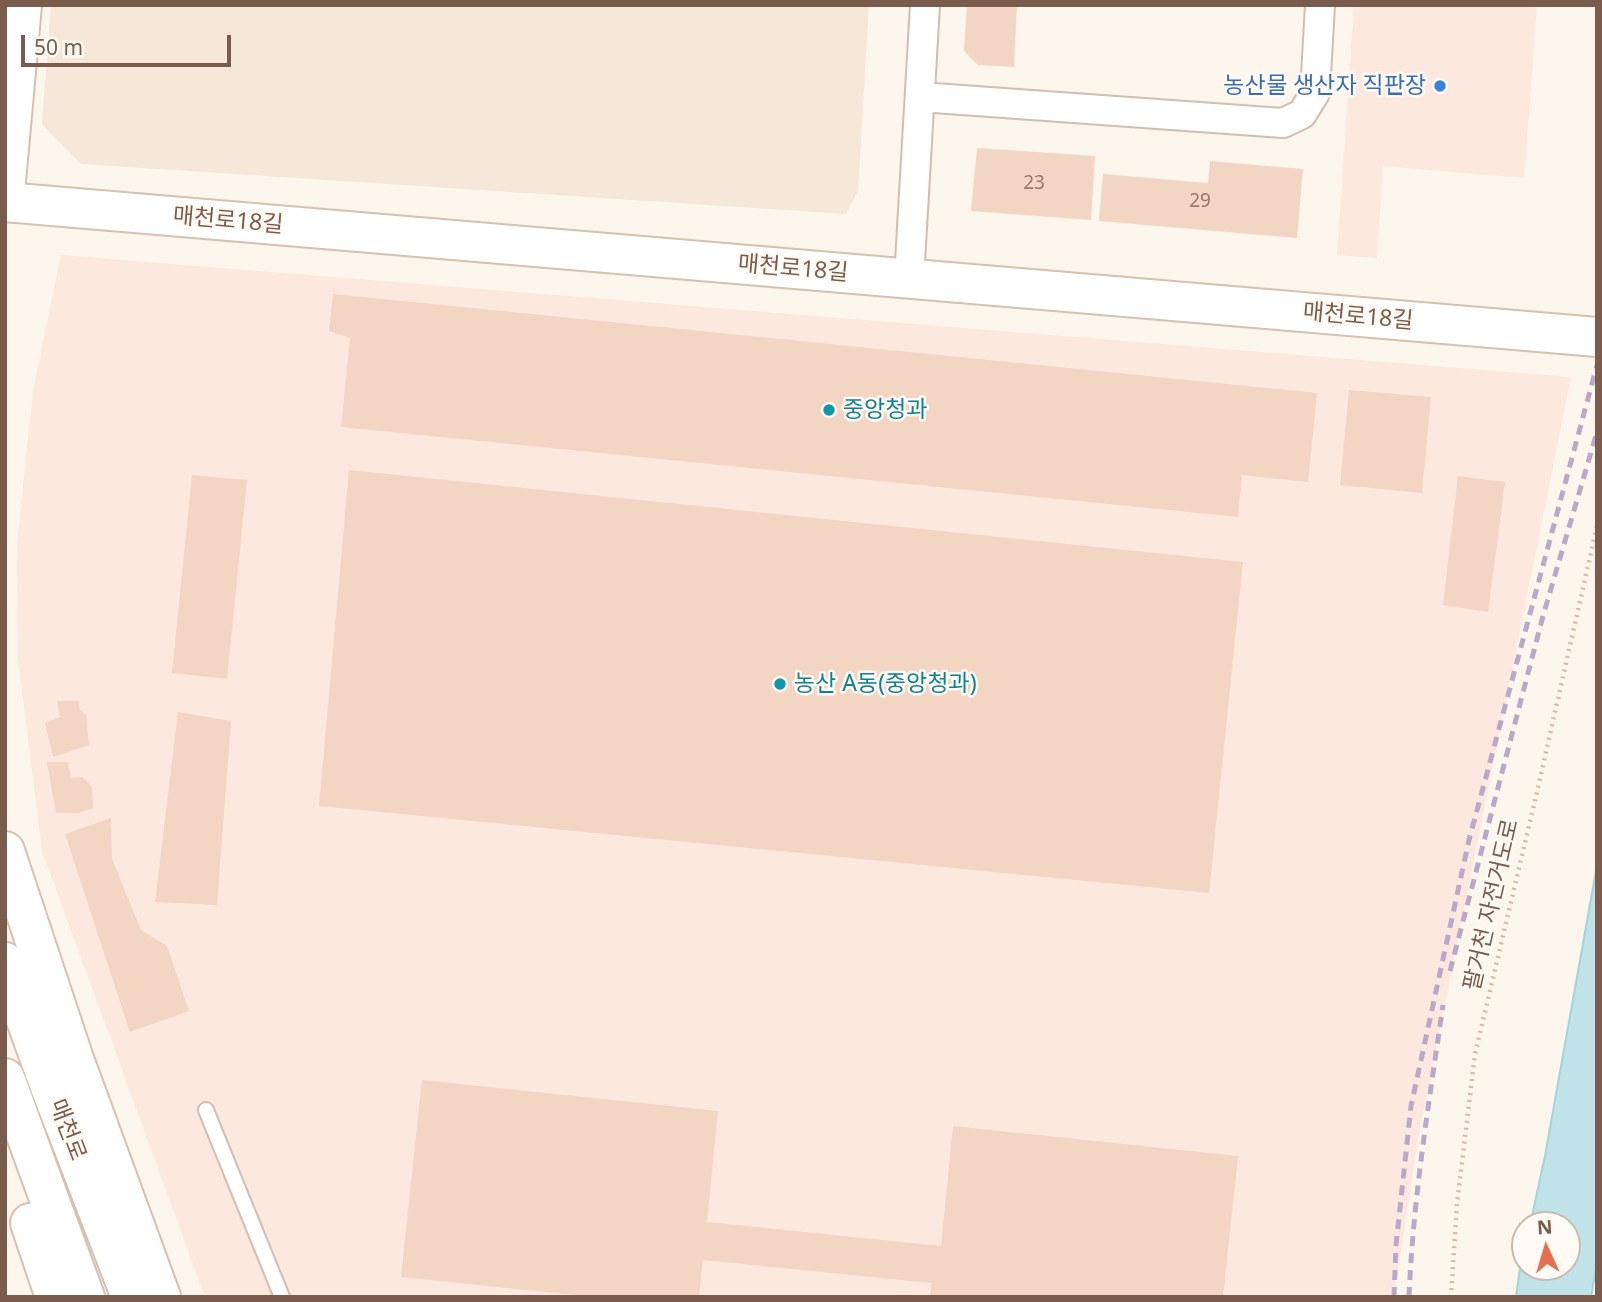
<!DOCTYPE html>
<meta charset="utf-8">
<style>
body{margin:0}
#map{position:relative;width:1602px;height:1302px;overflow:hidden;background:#fdf6ec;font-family:"Noto Sans",sans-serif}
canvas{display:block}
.frame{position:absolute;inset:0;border:7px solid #7a5c4d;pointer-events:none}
.north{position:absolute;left:1511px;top:1211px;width:70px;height:70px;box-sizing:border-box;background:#fffaf3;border:2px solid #cabbb1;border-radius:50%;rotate:356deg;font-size:19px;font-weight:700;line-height:28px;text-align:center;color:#7a5c4d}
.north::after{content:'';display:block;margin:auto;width:24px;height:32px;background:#e76f51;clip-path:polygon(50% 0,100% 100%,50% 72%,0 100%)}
.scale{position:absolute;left:21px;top:35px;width:210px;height:32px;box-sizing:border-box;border:4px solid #7a5c4d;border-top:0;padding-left:9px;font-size:21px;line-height:24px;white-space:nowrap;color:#7a5c4d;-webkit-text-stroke:5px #fffaf3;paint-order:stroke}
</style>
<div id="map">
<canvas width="1602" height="1302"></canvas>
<div class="frame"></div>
<div class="north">N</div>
<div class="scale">50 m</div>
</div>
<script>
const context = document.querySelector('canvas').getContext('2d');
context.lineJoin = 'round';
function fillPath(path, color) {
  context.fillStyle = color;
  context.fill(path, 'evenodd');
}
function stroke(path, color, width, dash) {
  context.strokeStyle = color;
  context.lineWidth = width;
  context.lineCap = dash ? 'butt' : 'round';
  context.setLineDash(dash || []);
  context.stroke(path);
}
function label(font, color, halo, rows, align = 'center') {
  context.font = font + ' "Noto Sans","Noto Sans KR",sans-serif';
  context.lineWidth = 5;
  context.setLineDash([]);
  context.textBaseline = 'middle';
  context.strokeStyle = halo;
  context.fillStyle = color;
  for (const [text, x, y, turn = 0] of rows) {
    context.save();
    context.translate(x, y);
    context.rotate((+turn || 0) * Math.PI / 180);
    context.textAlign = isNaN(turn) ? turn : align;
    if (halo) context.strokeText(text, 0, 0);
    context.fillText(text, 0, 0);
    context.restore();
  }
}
const residential = new Path2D(`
 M51,5h818l-11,186 -12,23 -765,-50 -39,-40z`);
const commercial = new Path2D(`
 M1354,5h183l-13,173 -141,-12 -6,92 -40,-3z
 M61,255l1510,122 -152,756 -25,164h-1189l-163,-446 -24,-191 -1,-116 16,-153z`);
const water = new Path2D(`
 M1597,865v397l-6,35h-75l4,-29 5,-23v22h42v-42h-37l15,-69z`);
const building = new Path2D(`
 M967,5h50l-3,62 -36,-2 -14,-14z
 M977,148l118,8 -4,64 -120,-9z
 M1210,161l93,8 -6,69 -198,-17 4,-47 105,9z
 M333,294l984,99 -9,89 -66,-7 -4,42 -897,-90 9,-89 -21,-7z
 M1349,390l82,7 -9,96 -82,-8z
 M349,470l894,92 -34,331 -890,-87z
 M192,475l55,5 -20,199 -55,-6z
 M1458,476l47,6 -17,130 -45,-7z
 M57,701h22v8l7,6 3,30 -36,12 -8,-34 15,-6z
 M178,712l53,9 -14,184 -62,-3z
 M47,762h21l3,16 11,-1 10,9 1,22 -14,5h-23z
 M111,818l1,41 29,71 26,16 22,65 -59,21 -65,-198z
 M422,1080l296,31 -11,111 234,24 12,-120 285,30 -15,141h-293l1,-14 -228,-23 -4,37h-106l-192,-20z`);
const path = new Path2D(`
 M1451,1297l6,-93 18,-150 62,-262 60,-266`);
const service = new Path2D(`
 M206,1110l76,187`);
const minor = new Path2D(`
 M920,97l363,26 19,-9 13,-21 5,-88
 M909,279l16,-274`);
const secondary = new Path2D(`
 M5,192l17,-187
 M5,202l1592,135
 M5,851l69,208 87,238
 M5,962l44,122 82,213
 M5,1078l80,219
 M30,1223l25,74`);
const rail = new Path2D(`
 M1450,971l93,-355 54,-184
 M1394,1297l2,-52 15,-139 58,-266 128,-475
 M1409,1297c4,-98 20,-195 34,-292`);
const markers = [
 [1440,86,7,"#3f7fe0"],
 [829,410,7,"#0f9aa8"],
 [780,684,7,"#0f9aa8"]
];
const numberNames = [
 ["23",1034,184],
 ["29",1200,202]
];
const shopNames = [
 ["농산물 생산자 직판장",1426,86]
];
const streetNames = [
 ["매천로18길",228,221,5],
 ["매천로18길",793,269,5],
 ["매천로18길",1358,317,5],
 ["팔거천 자전거도로",1492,905,-77],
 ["매천로",67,1130,69]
];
const cultureNames = [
 ["중앙청과",843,410],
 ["농산 A동(중앙청과)",794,684]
];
fillPath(residential, '#f5e8da');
fillPath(commercial, '#fde8e0');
fillPath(water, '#bfe3e8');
stroke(water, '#a5d3da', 2);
fillPath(building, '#f3d5c3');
stroke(service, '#d1beb0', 18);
stroke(minor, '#d1beb0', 32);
stroke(secondary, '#d6c0b0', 42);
stroke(path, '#d9b8a5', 4.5, [2, 5]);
stroke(service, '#fff', 14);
stroke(minor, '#fff', 28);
stroke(secondary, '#fff', 38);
stroke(rail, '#b9a8c9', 5, [10, 7]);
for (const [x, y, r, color] of markers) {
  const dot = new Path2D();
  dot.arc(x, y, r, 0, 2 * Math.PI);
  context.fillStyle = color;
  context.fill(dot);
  stroke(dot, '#fffaf3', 2.5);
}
label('19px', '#987a6a', null, numberNames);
label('23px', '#366cbe', '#fffaf3', shopNames, 'right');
label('23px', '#7a5c4d', '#fffaf3', streetNames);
label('23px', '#0d838f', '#fffaf3', cultureNames, 'left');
</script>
